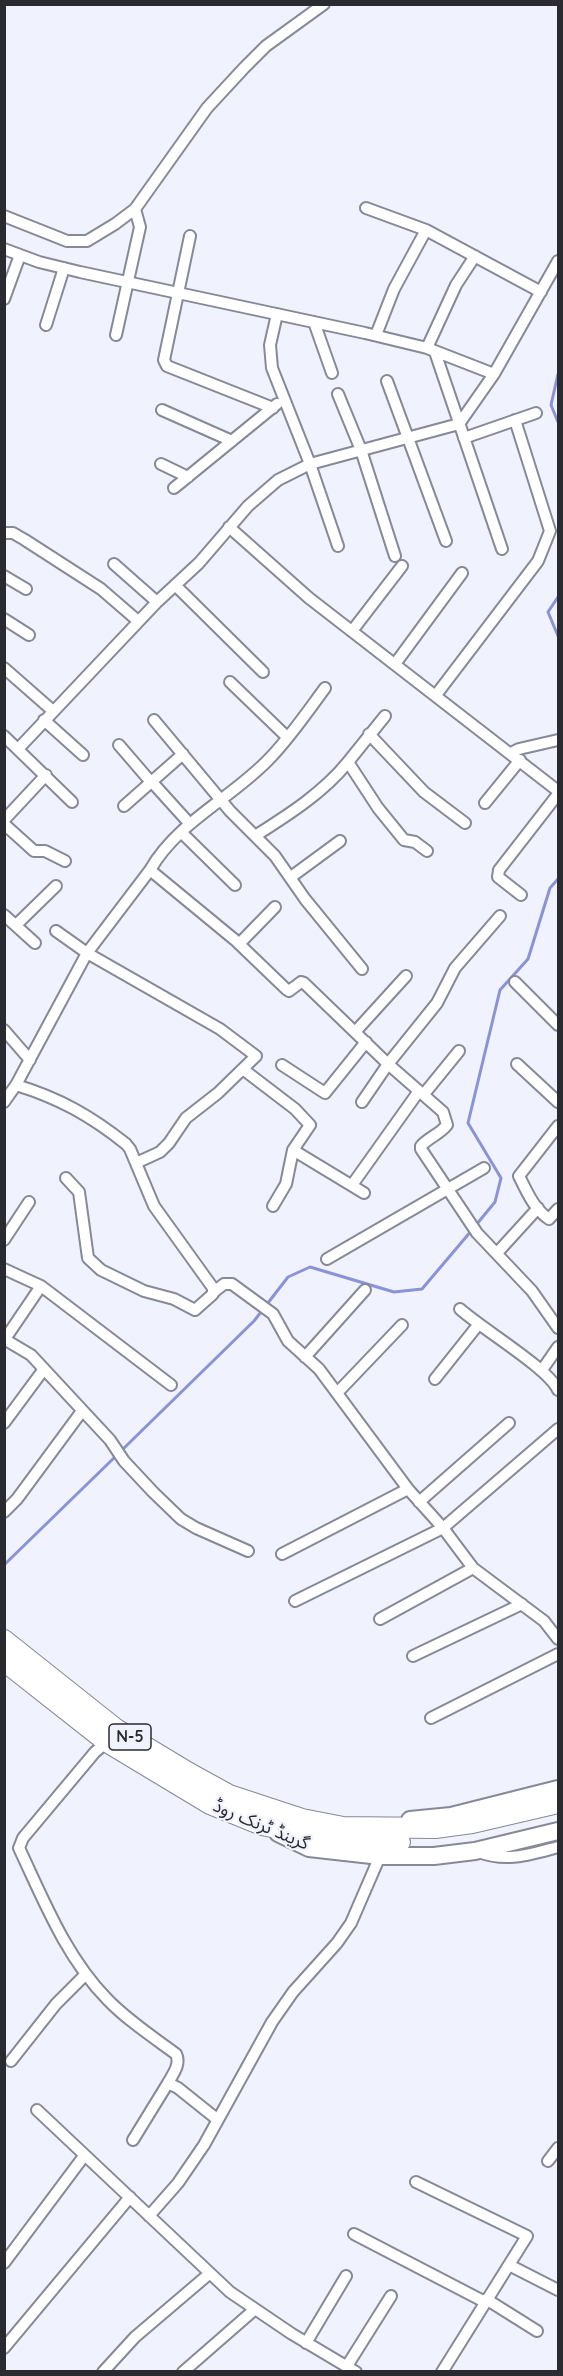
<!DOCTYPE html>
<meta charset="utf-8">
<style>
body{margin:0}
#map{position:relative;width:563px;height:2376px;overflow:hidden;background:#f0f2fe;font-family:Quicksand,sans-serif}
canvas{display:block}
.frame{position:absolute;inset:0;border:6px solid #2a2b30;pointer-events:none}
</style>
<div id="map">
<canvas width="563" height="2376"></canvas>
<div class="frame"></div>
</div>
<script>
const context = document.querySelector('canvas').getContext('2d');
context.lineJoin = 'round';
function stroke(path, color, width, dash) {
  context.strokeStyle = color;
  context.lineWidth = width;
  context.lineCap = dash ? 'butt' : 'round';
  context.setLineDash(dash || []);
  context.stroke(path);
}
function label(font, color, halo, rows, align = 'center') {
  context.font = font + ' Quicksand,"Noto Sans Arabic",sans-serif';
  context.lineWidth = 4.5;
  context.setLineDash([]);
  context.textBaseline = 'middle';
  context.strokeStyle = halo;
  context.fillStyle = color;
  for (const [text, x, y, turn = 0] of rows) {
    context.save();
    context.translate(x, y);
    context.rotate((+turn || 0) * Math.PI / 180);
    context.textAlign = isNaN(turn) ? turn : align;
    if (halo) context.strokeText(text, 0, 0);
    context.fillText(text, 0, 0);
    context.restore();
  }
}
const stream = new Path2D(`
 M558,374l-7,31 7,17
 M558,597l-10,15 10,24
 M476,1225l19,-23 6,-24 -33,-55 32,-133 28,-31 22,-71 8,-9
 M121,1451l133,-130 34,-44 22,-10 84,25 28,-3 50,-59
 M4,1565l113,-110`);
const street = new Path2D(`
 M366,208l60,22 115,62
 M4,216l63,25h20l28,-17 20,-15 72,-101 37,-40 22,-22 58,-42
 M190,236l-26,124 3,6 106,42
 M4,249l35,13 41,10 285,61 62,15 67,26
 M4,299l16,-44
 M277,314l-7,31 2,23 38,96 28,82
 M314,322l18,51
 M46,325l18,-57
 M116,335l24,-108 -5,-18
 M376,335l18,-46 32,-59
 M427,348l29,-63 19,-29
 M435,352l67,197
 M387,381l59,160
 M338,394l23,56 34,106
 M162,410l70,31
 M464,438l72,-25
 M161,464l27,13
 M174,488l103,-84
 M229,527l80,71 249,193
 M4,533h9l12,7 76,49 37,32
 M114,564l43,38
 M4,576l22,13
 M175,585l88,87
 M4,619l25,16
 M352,631l50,-65
 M395,664l67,-91
 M4,668l49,43
 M230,682l57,55
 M436,695l102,-134 12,-30 -35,-111
 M44,720l39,35
 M154,720l76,91 45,45 30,43 57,70
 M369,734l55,58 41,31
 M4,736l68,66
 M119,745l31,36
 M18,749l139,-147 42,-39 49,-57 30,-26 32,-16 149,-40 35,-50 64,-113
 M511,753l8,-4 39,-9
 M348,762l37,-46
 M151,781l38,42
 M485,803l35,-43
 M124,806l59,-52
 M4,820l42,-45
 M4,824l30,27h11l20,10
 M181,832l54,53
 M255,836c33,-21 68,-43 93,-74l30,46 26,32 11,2 12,9
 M150,870l85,70 51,49 3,2 12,-9 3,1 84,81 55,48 4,13c-7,9 -19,13 -26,21v3l56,84 55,58 26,37
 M291,877l49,-36
 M521,895l-23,-18 1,-7 59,-76
 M4,915l31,28
 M16,925l40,-39
 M56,931l31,22 133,76 36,27 -38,37 -32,25 -17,25 -9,9 -24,11
 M239,944l36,-37
 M515,982l43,43
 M4,1030l26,30
 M355,1032l51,-56
 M517,1064l41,38
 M282,1065l43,28 41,-51
 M244,1070l51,39 15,16 -17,25 -7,34 -13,22
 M16,1085c43,13 75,31 110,59l4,5 24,57 59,82v6l-18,16 -21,-11 -30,-8 -43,-21 -13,-12 -9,-66 -13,-14
 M424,1094l35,-43
 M4,1102l12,-17 71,-132 63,-83c29,-50 83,-72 121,-113 20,-21 37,-46 54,-69
 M362,1102l26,-38 49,-61 18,-35 45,-52
 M558,1126l-39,50c8,16 15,33 30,43l9,-10
 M293,1150l71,43
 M352,1185l67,-94
 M4,1240l25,-38
 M497,1253l41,-45
 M327,1259l157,-91
 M4,1269l37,17 130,99
 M215,1291l9,-7h8l41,30 15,27 31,28 89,120
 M460,1309c22,20 88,59 98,81
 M4,1339l27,16 79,85 14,21 29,31 28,27 15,9 52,23
 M5,1339l36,-53
 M305,1357l60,-67
 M542,1370l16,-23
 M435,1379l43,-54
 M337,1393l65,-68
 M4,1423l40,-54
 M419,1502l90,-79
 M4,1512l13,-13 65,-88
 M282,1554l126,-65 35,39 30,40 71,53 14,18
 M295,1601l148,-73 115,-99
 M380,1619l93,-51
 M413,1656l109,-52
 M431,1718l127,-64
 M107,1742l-12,10 -72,86 -4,10c25,53 47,109 88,151 20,21 46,38 69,55 5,10 -3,20 -8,29l10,5 40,32
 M476,1851c30,12 52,4 82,-4
 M11,2061l45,-57 30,-30
 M37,2110l193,182 62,42 64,38
 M133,2140l35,-57
 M548,2161l10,-13
 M416,2182l111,54 -85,136
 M149,2216l29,-33 26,-38 68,-123 21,-30 44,-49 14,-20 29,-67
 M354,2234l131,68
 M4,2263l80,-107
 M509,2265l49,25
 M486,2299l51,32
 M306,2343l40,-67
 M4,2348l126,-151
 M347,2366l44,-70
 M103,2372l32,-35 74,-63
 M183,2372l71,-62`);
const primary = new Path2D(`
 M410,1820l41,-4 107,-27
 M278,1833l31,15 71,8h54l41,-5 83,-20`);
const highway = new Path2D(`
 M4,1640l112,89 73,44 40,22 73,24 41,8 92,1 37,-5 86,-20
 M4,1661l103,81 103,62 52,21 69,14 27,3h42`);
const shields = [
 [130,1737,42]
];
const shieldNames = [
 ["N-5",130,1737]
];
const streetNames = [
 ["گرینڈ ٹرنک روڈ",261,1825,23]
];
stroke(stream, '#8993d6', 3);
stroke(street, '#868996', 14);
stroke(primary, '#868996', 20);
stroke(highway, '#868996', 22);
stroke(street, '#fff', 10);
stroke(primary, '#fff', 16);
stroke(highway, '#fff', 20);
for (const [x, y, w] of shields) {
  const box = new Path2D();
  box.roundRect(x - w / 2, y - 13, w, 26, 4.5);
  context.fillStyle = '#f0f2fe';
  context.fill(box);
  stroke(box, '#2a2b30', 1.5);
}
label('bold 16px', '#2a2b30', null, shieldNames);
label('18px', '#2a2b30', '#f0f2fe', streetNames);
</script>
